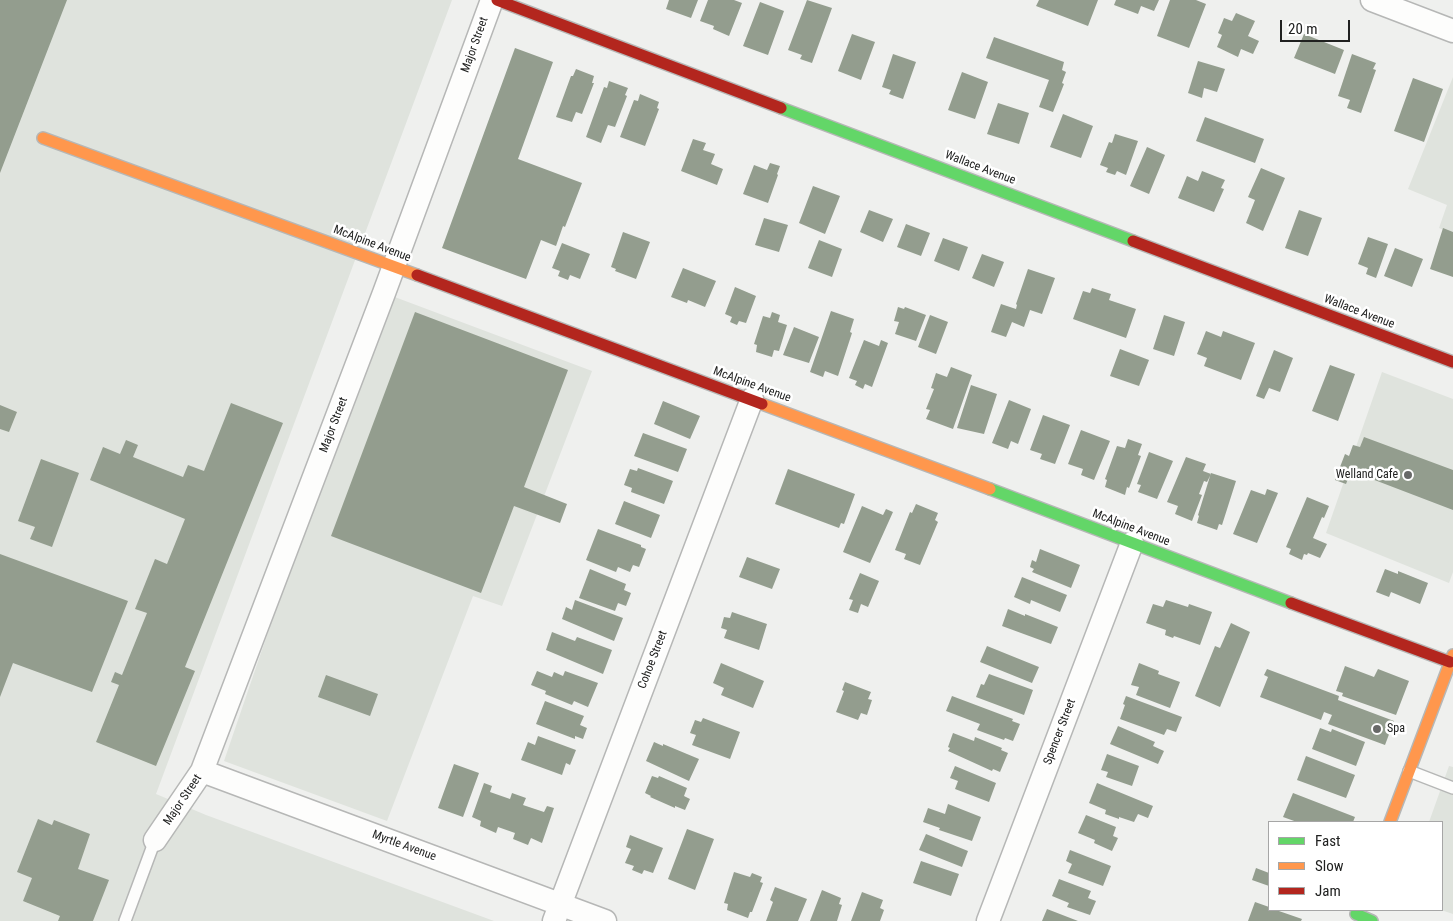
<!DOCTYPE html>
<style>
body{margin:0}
#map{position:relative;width:1453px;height:921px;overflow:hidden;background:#eff0ee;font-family:"Roboto Condensed",sans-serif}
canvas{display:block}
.legend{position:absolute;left:1268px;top:821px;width:175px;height:90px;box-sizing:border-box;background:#fff;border:1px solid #a6a6a6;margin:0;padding:6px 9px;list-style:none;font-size:15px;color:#202120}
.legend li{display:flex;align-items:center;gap:10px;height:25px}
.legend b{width:25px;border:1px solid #a6a6a6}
.scale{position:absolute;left:1280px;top:20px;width:70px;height:22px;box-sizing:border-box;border:2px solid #202120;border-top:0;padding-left:6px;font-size:15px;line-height:18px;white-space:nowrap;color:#202120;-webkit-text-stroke:4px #fff;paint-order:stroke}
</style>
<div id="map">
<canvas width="1453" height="921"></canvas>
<ul class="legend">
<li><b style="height:6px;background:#63d668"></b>Fast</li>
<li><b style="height:6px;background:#ff974d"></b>Slow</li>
<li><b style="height:6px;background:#b3261e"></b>Jam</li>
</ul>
<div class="scale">20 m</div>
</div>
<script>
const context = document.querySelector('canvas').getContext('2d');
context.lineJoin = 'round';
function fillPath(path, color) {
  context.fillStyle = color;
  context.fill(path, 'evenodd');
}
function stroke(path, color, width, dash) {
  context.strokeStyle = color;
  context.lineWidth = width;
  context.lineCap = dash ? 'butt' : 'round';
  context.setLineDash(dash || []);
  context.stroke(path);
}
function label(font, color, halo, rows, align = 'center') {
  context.font = font + ' "Roboto Condensed",sans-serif';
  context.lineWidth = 5;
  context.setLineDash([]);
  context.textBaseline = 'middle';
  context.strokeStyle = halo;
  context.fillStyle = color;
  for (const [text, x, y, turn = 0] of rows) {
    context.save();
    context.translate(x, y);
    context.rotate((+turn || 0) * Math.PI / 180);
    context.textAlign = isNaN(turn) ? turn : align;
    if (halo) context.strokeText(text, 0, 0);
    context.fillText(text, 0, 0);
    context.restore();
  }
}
const built = new Path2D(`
 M0,0h452l-296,794 50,21 288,106h-494z
 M1453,77v157l-14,-6 8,-23 -39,-16z
 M384,293l208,78 -90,235 -29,-10 -86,225 -163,-60z
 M1382,372l71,27v173l-4,11 -123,-50z
 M1449,766l4,1v147l-12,-4 1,-88h-13z`);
const building = new Path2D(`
 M0,0h67l-67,173z
 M669,0h29l-7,18 -25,-9z
 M708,0h26l8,3 -13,33 -16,-7 1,-3 -14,-5z
 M807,0l25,8 -20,55 -12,-4 2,-4 -14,-5z
 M1039,0h59l-10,26 -52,-20z
 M1116,0h43l-5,11 -13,-5 -3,8 -24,-9z
 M1170,0h26l10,4 -17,44 -32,-12z
 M760,2l24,9 -16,44 -25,-9z
 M1236,13l19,8 -7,15 11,5 -6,13 -12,-5 -3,8 -21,-10 5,-12 -4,-2 6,-15 8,3z
 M852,34l23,8 -14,38 -23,-9z
 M1304,34l40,16 -9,24 -41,-16z
 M994,37l70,25 -2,8 4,2 -4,11 2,1 -11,28 -14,-5 10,-27 -63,-22z
 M515,48l38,14 -35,97 64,24 -17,44 -2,-1 -7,20 -15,-6 -15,39 -84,-31z
 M893,54l23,8 -13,37 -14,-5 2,-4 -9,-3z
 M1352,54l24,9 -3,6 3,1 -15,43 -14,-5 3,-8 -12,-4z
 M1198,61l27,8 -8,23 -13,-4 -2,10 -14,-5z
 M576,69l18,7 -2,7h2l-12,31 -6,-2 -4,10 -16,-5 15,-41h2z
 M962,72l26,10 -13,37 -27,-9z
 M1413,78l30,11 -19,53 -30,-11z
 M609,81l19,7 -3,7 2,1 -12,31 -7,-2 -7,18 -15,-6 18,-50 3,1z
 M640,94l19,8 -2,6 2,1 -14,37 -25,-9 14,-37 4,1z
 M998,103l31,10 -10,31 -32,-10z
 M1063,114l30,12 -12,32 -31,-11z
 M1205,117l59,22 -9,24 -59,-22z
 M1115,134l23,7 -12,34 -9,-4 -2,4 -9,-3 2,-4 -8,-3 9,-23 3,1z
 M693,139l13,4 -3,7 12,4 -4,10 12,5 -6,16 -36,-14z
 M1147,147l18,8 -16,39 -19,-8z
 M770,163l10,3 -3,8 1,1 -10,28 -25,-9 11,-29 13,5z
 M1261,168l24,10 -22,53 -17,-8 9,-23 -7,-3z
 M1202,171l23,9 -4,8 3,1 -10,23 -36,-14 9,-22 11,5z
 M813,186l27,10 -15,38 -26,-11z
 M869,210l24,9 -10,23 -23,-10z
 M1299,210l23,8 -14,38 -23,-8z
 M764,218l24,7 -9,27 -24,-7z
 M906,224l24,9 -9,23 -24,-9z
 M1443,228l10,4v45l-23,-8z
 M623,232l27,10 -14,37 -21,-8 1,-2 -5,-2z
 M1368,237l20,7 -12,34 -10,-4 2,-6 -10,-4z
 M943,238l25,9 -9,24 -25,-10z
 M819,240l23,9 -10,28 -24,-9z
 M562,243l28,11 -10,25 -10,-4 -2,5 -10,-4 2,-5 -8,-3z
 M1395,248l28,11 -11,28 -28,-11z
 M982,254l22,8 -10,25 -22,-9z
 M683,268l33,13 -11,26 -17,-7 -1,3 -16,-6z
 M1028,269l27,9 -13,36 -12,-4 -6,17 -12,-5 -6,15 -15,-5 10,-28 15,5 1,-4 -1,-1z
 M735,287l21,9 -10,27 -7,-2 -2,4 -7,-3 2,-5 -7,-3z
 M1092,288l19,6 -2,6 27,9 -10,29 -53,-19 10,-28 7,2z
 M898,307l6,2 1,-2 21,8 -10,26 -21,-7 4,-12 -5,-1z
 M831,311l23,8 -4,13 2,1 -14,43 -13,-5 -2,6 -13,-5z
 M415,312l153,58 -44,117 43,17 -7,19 -46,-17 -33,87 -150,-57z
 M772,312l8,3 -2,7 9,3 -8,26 -5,-1 -2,7 -16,-5 1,-7 -3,-1 9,-28 7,2z
 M930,315l18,7 -12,32 -18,-7z
 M1164,315l21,7 -11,34 -21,-7z
 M794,327l25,10 -10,26 -26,-8z
 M1206,331l15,6 2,-6 32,12 -14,37 -37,-14 3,-8 -10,-4z
 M864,340l15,6 2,-6 7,3 -16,44 -7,-3 -2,5 -8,-4 2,-4 -8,-3z
 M1120,349l29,11 -10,26 -29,-10z
 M1274,350l19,8 -13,34 -11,-4 -5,11 -8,-3z
 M1330,365l25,9 -17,47 -26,-10z
 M951,367l21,8 -19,54 -27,-10 4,-9 -4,-1 8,-20 -3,-1 5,-15 11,4z
 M971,385l26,9 -13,40 -27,-6z
 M1009,400l22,9 -13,35 -7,-3 -3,8 -16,-6z
 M663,401l37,15 -10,23 -36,-15z
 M231,403l52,20 -98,244 10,4 -39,95 -60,-24 23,-57 -8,-3 4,-10 7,3 25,-62 -12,-4 20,-50 12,5 18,-45 -95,-39 13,-33 17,7 6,-14 12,5 -5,12 50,20 5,-12 16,6z
 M0,405l17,7 -8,20 -9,-3z
 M1043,415l27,10 -15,39 -15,-5 2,-5 -12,-4z
 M1081,430l29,11 -16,39 -13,-5 2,-6 -15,-5z
 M643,433l44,16 -9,23 -44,-16z
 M1364,437l89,33v40l-102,-39 -5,13 -11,-4 10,-26 4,2 4,-11 7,2z
 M1128,439l14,5 -4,11 3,1 -12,32 -2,-1 -2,8 -20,-8 2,-7 -2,-1 12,-33 8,2z
 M1149,452l24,9 -16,38 -19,-7 3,-7 -4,-1z
 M1186,457l20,7 -3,7 8,3 -4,8 -3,-1 -5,13 3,1 -10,26 -17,-7 3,-8 -11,-4z
 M41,459l38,14 -27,74 -22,-8 5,-12 -17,-6z
 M638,468l35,13 -9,23 -33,-12 1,-4 -8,-3 6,-16 7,2z
 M788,469l67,25 -11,30 -3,-1 -2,5 -64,-24z
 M1211,473l25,8 -14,44 -3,-1 -2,6 -20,-7 2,-7 -1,-1z
 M1267,489l11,4 -21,50 -24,-9 18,-44 14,5z
 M1307,497l22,9 -5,12 -2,-1 -9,21 14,6 -7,14 -12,-5 -1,2 -3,-1 -2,6 -13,-6 2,-5 -5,-2z
 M624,501l36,14 -9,23 -36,-14z
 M916,504l22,9 -3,7 3,2 -18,43 -16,-6 2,-5 -11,-4 15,-38 2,1z
 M862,506l21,9 3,-6 7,3 -23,51 -27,-11z
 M598,529l43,16v2l5,2 -7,18 -6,-2 -3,7 -12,-5 -2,5 -30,-12z
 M1040,549l40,16 -9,23 -39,-16 2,-3 -4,-2 2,-7 4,2z
 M0,554l128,47 -36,91 -79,-29 -13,34z
 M747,557l33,12 -8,20 -33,-12z
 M590,569l36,15 -2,6 7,3 -5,13 -8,-3 -3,8 -36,-13z
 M1385,569l13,5v-3l30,12 -8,21 -29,-12 -2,5 -13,-5z
 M860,573l19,8 -11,26 -7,-3 -3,9 -9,-3 4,-10 -4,-1z
 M1022,577l45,18 -7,17 -29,-12 -1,4 -16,-7z
 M575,600l48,18 -9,23 -52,-22 4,-12 6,3z
 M1166,600l22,7 1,-3 23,8 -12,33 -26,-9 -1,2 -8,-3 1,-5 -20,-7 7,-19 10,3z
 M1008,609l17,7v-2l33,13 -7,17 -49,-18z
 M732,612l35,12 -8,26 -35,-12 3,-8 -6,-2 3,-11 6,1z
 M1231,623l19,9 -30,75 -25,-11 20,-50 5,2z
 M552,632l23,9 2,-4 35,13 -9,24 -57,-24z
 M987,646l52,21 -7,16 -52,-21z
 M721,663l43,18 -11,27 -32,-13 3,-7 -11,-5z
 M1139,663l20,8 -1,3 22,8 -10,26 -34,-13 3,-8 -8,-2z
 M1345,666l29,11 4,-8 31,12 -13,34 -54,-19 1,-3 -7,-2z
 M1267,669l72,27 -1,4 56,21 -9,24 -57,-21 4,-9 -8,-3 -3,8 -61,-23 8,-20 -4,-2z
 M537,671l15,6 2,-5 9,4 2,-5 33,12 -10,24 -14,-6 -2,4 -27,-11 1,-3 -15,-6z
 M989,674l44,16 -9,25 -48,-18 5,-13 3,1z
 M326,675l52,19 -8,22 -52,-19z
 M845,682l26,10 -3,7 4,1 -5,15 -6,-2 -3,7 -22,-8 8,-21 -2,-1z
 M952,696l61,23 -1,2 8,3 -7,17 -8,-3 -1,2 -27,-10 3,-6 -34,-13z
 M1126,696l56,21 -6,15 -9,-3 -3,6 -44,-16 5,-14 -2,-1z
 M545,701l39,15 -4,9 7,3 -4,11 -8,-3v3l-39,-15z
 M703,718l37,14 -10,27 -38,-14 4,-10 -6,-2 5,-13 6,2z
 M1118,726l37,16 -2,4 11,5 -6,13 -48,-20z
 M1320,728l11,4 1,-3 33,13 -9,24 -44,-17z
 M953,733l21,8 1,-4 27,11 -1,2 7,3 -8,19 -7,-3 -1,2 -44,-20 2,-3 -2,-1z
 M538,736l38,14 -6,15 -4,-2 -4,12 -41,-15 7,-18 7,3z
 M654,742l9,4v-2l36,15 -10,22 -43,-20z
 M1107,754l32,12 -7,20 -26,-9 2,-5 -7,-2z
 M1306,756l49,19 -9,23 -49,-18z
 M454,764l25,9 -16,44 -25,-9z
 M955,766l41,17 -7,19 -34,-13 3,-8 -8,-3z
 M652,776l6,2 1,-2 28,12 -3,8 6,3 -5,11 -10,-4v2l-25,-11 1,-1 -6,-3z
 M484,783l8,3 -2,6 20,7 2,-6 14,5 -3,7 21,7 3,-6 7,2 -12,35 -11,-5 -3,7 -15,-6 2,-6 -17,-6 -2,6 -16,-7 1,-5 -9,-4z
 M1097,783l56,23 -5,12 -10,-4 -4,8 -15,-5v2l-14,-5 1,-4 -17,-7z
 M1293,793l62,24 -2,5h-56l-14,-5z
 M948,804l33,13 -9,24 -33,-11 1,-2 -17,-6 5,-14 17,6z
 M1086,815l30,12 -3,9 5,2 -6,13 -18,-8 1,-3 -17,-7z
 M38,819l14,6 2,-5 36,14 -12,35 31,11 -16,41h-35l2,-5 -37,-15 9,-23 -15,-6z
 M687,829l27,10 -19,51 -27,-11z
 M926,834l42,17 -6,16 -43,-17z
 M630,835l33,13 -10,25 -9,-3 -2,4 -10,-4 2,-4 -9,-3 6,-14 -5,-2z
 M1070,850l41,16 -8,20 -35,-13 4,-9 -6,-3z
 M921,861l38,13 -8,22 -38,-13z
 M1256,868l13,5v13l-17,-6z
 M734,872l16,5 2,-4 10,4 -2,5 3,1 -11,29h-2l-2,6 -21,-8 1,-6 -4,-1z
 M1059,879l32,12 -3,7 8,3 -6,14 -23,-8 2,-4 -17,-7z
 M775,887l32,12 -9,22h-32l7,-19 -3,-2z
 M822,890l19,8 -2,6 3,1 -5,16h-27z
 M862,892l21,8 -3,8 4,2 -4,11h-29z
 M1255,902l14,5v3h7l26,9 -1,2h-53z
 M1047,909l31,12h-36z`);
const lane = new Path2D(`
 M1409,771l44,17
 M125,921l30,-81`);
const street = new Path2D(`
 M1372,0l81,31
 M202,771l403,150
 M155,840l47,-69 182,-478 108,-293
 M554,921l198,-522
 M988,921l144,-378`);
const fast = new Path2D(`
 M781,108l352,133
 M990,489l301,114
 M1356,914l16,7`);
const slow = new Path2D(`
 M43,138l374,137
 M762,404l228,85
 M1390,822l63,-167`);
const jam = new Path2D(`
 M497,0l284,108
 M1133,241l320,121
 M417,275l345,129
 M1291,603l159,59`);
const markers = [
 [1408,475,5,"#686968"],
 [1377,729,5,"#686968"]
];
const streetNames = [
 ["Major Street",475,45,-70],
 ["Wallace Avenue",980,168,21],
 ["McAlpine Avenue",372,244,21],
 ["Wallace Avenue",1359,312,21],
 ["McAlpine Avenue",752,385,20],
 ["Major Street",334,425,-69],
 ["McAlpine Avenue",1131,528,21],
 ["Cohoe Street",653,660,-69],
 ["Spencer Street",1060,732,-69],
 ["Major Street",183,800,-56],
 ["Myrtle Avenue",404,846,20]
];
const poiNames = [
 ["Welland Cafe",1398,475],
 ["Spa",1387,729,"left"]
];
fillPath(built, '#dfe3dd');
fillPath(building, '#939d8e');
stroke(lane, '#b6b7b6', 14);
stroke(street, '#b6b7b6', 25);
stroke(fast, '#b6b7b6', 14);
stroke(slow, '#b6b7b6', 14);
stroke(jam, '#b6b7b6', 14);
stroke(lane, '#fdfdfc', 11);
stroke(street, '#fdfdfc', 22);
stroke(fast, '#63d668', 11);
stroke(slow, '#ff974d', 11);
stroke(jam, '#b3261e', 11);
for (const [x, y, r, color] of markers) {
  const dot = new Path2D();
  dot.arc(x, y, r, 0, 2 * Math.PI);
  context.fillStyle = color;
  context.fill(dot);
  stroke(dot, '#fff', 2);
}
label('12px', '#202120', '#fff', streetNames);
label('12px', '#202120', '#fff', poiNames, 'right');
</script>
